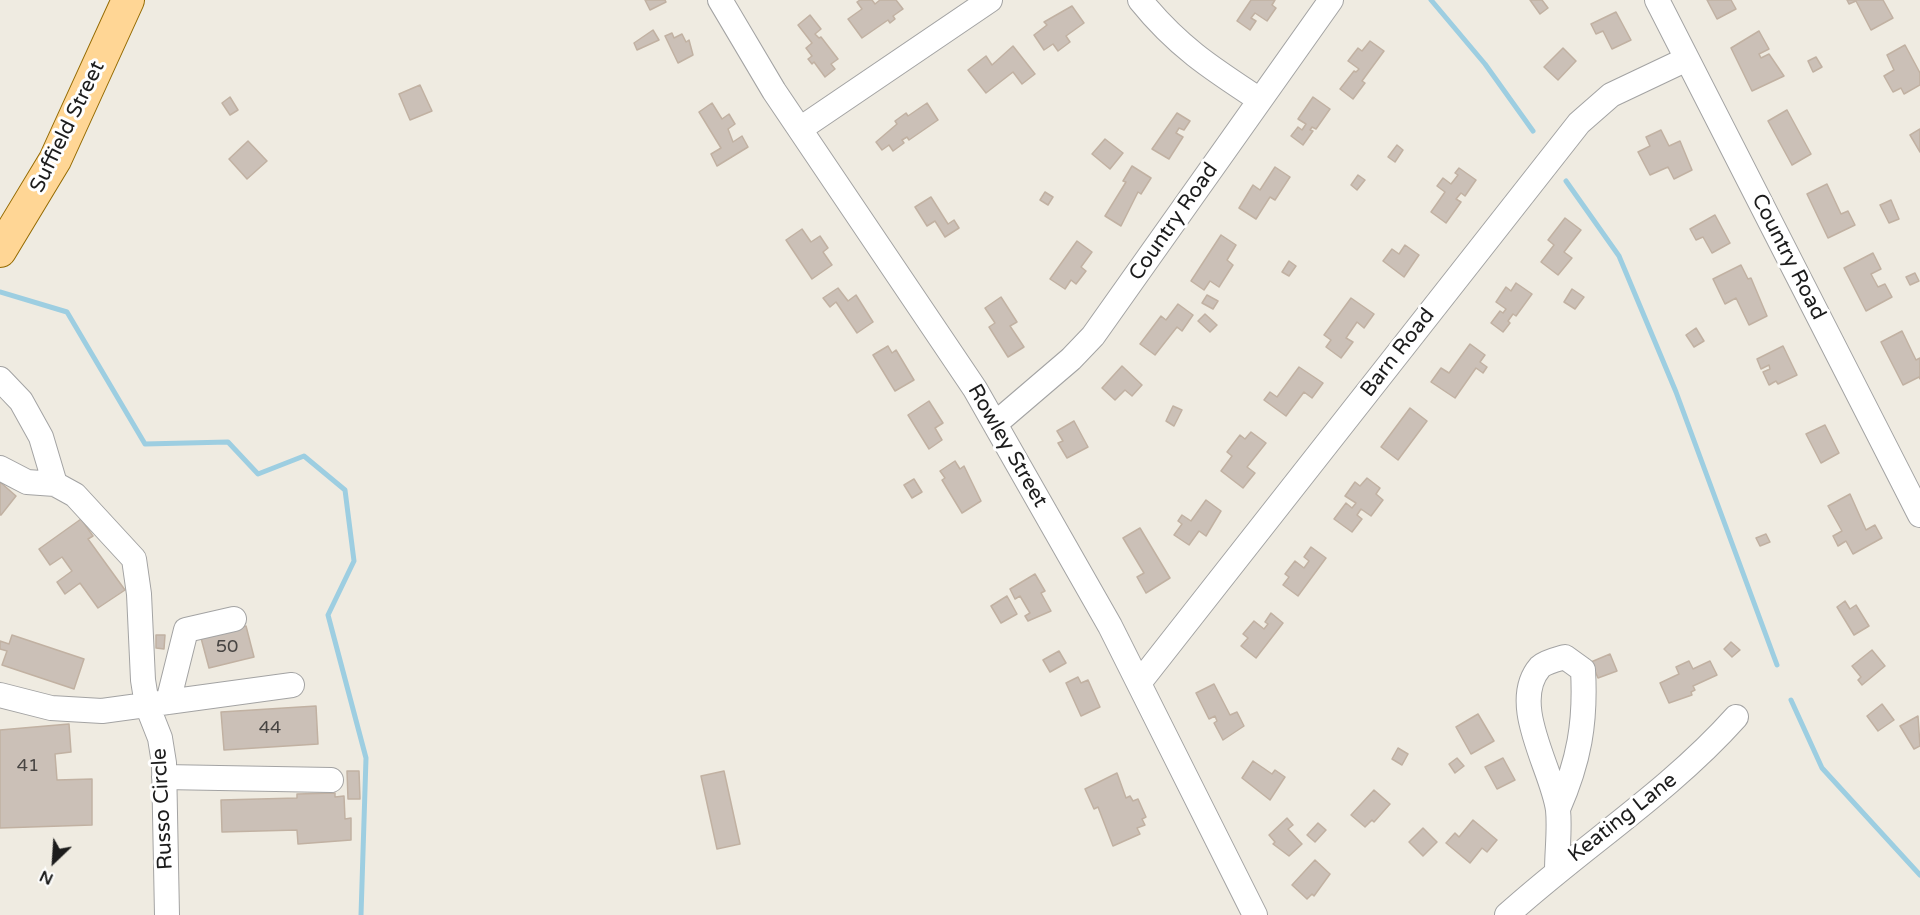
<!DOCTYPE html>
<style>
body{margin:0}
#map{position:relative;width:1920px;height:915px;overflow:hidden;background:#efebe1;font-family:"Varela Round",sans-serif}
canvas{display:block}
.north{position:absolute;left:24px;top:831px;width:60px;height:60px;-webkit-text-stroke:4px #fff;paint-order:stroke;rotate:205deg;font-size:16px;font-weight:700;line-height:24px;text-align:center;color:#1c1c1c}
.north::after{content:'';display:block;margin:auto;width:21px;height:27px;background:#1c1c1c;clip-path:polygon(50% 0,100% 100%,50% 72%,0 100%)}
</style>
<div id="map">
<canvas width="1920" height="915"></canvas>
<div class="north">N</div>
</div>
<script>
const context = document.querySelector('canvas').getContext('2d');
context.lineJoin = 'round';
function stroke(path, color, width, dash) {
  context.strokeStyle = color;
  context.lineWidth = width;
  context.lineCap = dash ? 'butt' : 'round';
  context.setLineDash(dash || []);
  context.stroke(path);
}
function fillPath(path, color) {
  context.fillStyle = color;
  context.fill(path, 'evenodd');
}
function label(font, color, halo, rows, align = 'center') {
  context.font = font + ' "Varela Round",sans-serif';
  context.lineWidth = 6;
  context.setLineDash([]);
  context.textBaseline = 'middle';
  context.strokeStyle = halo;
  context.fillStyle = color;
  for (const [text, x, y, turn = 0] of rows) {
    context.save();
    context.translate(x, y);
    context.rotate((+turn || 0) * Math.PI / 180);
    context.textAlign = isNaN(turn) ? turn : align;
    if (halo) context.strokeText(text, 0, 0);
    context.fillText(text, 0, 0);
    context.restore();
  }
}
const stream = new Path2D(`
 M1431,0l54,64 48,67
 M1566,181l53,75 57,136 101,273
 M0,292l67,20 78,132 83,-2 30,32 46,-18 41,34 9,71 -26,54 38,143 -5,157
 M1791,700l31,68 98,107`);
const building = new Path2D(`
 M645,0h20l1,2 -16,8z
 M860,0h12l3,4 5,-4h16l7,9 -10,7 2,3 -5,4 -2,-3 -26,18 -14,-19 14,-10 -5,-7z
 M1251,0h24l-3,5 4,3 -9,13 -12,-8 -4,5 5,3 -6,9 -13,-9z
 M1530,0h12l6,8 -8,6z
 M1707,0h24l5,9 -19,10z
 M1847,0h36l10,18 -22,12 -15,-29 -7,3z
 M1072,6l12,17 -18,13 4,6 -12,9 -5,-7 -9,6 -10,-15 13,-10 -3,-3z
 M1616,12l15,28 -19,9 -9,-18 -7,3 -5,-10z
 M810,15l11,14 -6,5 4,4 2,-1 17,22 -7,5 4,5 -10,8 -11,-15 -2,2 -4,-5 4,-3 -6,-8 6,-5 -14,-18z
 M653,30l6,10 -22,10 -3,-7z
 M1759,31l10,18 -10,5 2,4 8,-4 15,22 -32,15 -21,-43z
 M672,33l2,5 8,-4 4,8 3,-2 4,15 -15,8 -13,-27z
 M1370,41l14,10 -22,30 3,2 -12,16 -13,-10 14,-18 2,1 3,-3 -11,-8 10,-13 4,3z
 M1905,45l15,28v12l-16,9 -3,-6 -8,4 -9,-16 10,-6 -7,-15z
 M1013,46l22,28 -13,10 -9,-12 -27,21 -18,-23 18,-14 6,9z
 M1563,48l13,13 -18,19 -14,-13z
 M1816,57l6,10 -9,5 -5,-11z
 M420,85l12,26 -22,9 -11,-26z
 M230,97l8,13 -8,5 -8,-12z
 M1313,97l17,12 -14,20 -4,-2 -2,3 3,1 -10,14 -12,-9 7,-9 4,3 4,-6 -8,-5z
 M712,103l10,16 7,-5 6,10 -7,5 5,13 9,-6 6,11 -31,19 -6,-12 10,-6 -22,-36z
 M927,103l11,17 -29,20 -2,-3 -5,3 2,3 -11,8 -4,-6 -7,5 -6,-8 21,-18 -2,-3 11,-8 2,3z
 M1787,110l24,44 -19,11 -24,-44z
 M1177,113l13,8 -6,9 -5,-2 -3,5 7,4 -14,22 -17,-10z
 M1920,129v23l-10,-17z
 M1661,130l8,16 11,-5 12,29 -18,9 -6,-12 -18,8 -12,-23 12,-6 -4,-9z
 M1105,139l18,14 -13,16 -18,-15z
 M248,141l19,20 -20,18 -18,-20z
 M1397,145l6,5 -8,12 -7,-5z
 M1132,166l19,12 -10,16 -3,-2 -17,34 -16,-10 21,-34 -3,-1z
 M1275,167l15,10 -15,23 -5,-3 -14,22 -17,-11 14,-23 7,5z
 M1459,168l17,12 -11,16 -4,-3 -5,6 5,3 -15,21 -15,-11 14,-20 -8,-6 6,-8 8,6 7,-9 -3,-2z
 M1358,175l7,5 -8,10 -6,-5z
 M1827,184l14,30 7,-3 7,14 -27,13 -21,-44z
 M1045,192l8,5 -5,8 -8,-5z
 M931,197l17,27 6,-4 5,8 -14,9 -10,-16 -8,5 -12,-19z
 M1891,200l8,19 -10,4 -9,-18z
 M1715,215l15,28 -18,10 -9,-16 -7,3 -6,-11z
 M1565,218l16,12 -17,22 8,6 -14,17 -17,-13 13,-17 -6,-5z
 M802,229l9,13 9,-6 8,12 -5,4 9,13 -20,14 -26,-39z
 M1221,235l15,10 -9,15 6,5 -14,22 -9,-6 -6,9 -13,-9z
 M1077,241l15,11 -11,15 5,4 -10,13 -5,-4 -6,9 -15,-10z
 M1405,245l14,10 -15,22 -21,-16 9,-12 7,5z
 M1873,253l8,16 -10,5 7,13 7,-3 7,13 -26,14 -22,-43z
 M1289,261l7,5 -7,10 -7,-4z
 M1741,265l7,14 3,-1 16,38 -18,9 -13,-27 -11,6 -12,-25z
 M1915,273l4,8 -9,4 -4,-8z
 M1516,283l16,11 -16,22 -3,-2 -5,7 2,2 -7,9 -12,-9 9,-12 3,2 3,-4 -10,-7 10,-15 5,4z
 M838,288l10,13 8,-6 17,27 -16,11 -21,-31 -6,5 -7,-9z
 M1572,289l12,8 -9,12 -11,-7z
 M1207,295l11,6 -5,8 -11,-6z
 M1001,297l16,25 -7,4 14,21 -16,10 -19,-30 6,-4 -10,-15z
 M1351,298l23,16 -10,14 -7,-6 -11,16 7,4 -12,16 -15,-11 5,-7 -7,-5z
 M1178,304l15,11 -11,16 -5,-4 -22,28 -15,-11 21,-28 5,4z
 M1205,314l12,11 -7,7 -12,-11z
 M1696,328l8,13 -10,6 -8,-12z
 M1902,331l14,29 4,-2v21l-1,-2 -16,8 -22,-43z
 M1470,344l15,11 -5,7 7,5 -4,6 -7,-5 -21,30 -24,-16 10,-14 8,5z
 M888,346l4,7 4,-3 18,30 -19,11 -22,-36z
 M1783,346l14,29 -19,9 -2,-3 -7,4 -6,-13 7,-3 -1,-4 -8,4 -4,-10z
 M1122,366l20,19 -10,11 -7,-6 -10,10 -13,-12z
 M1299,367l24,16 -11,15 -8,-6 -18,24 -22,-16 6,-8 7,5z
 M929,401l14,22 -8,5 7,12 -13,9 -21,-34z
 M1173,406l9,4 -8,16 -8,-5z
 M1410,408l17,13 -29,39 -17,-13z
 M1074,421l14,26 -21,11 -9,-15 5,-2 -6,-10z
 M1825,425l14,28 -18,10 -15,-29z
 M1251,432l15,11 -19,24 8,6 -12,15 -22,-17 11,-15 -5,-4 13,-17 5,4z
 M955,461l5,8 4,-3 17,35 -19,12 -20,-33 3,-2 -5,-7z
 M1367,478l13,10 -4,6 7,6 -12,16 -10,-7 -4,6 5,4 -10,13 -18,-13 12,-16 6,5 4,-5 -11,-7 10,-14 5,4z
 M914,479l8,13 -10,6 -8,-13z
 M0,482l16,14 -15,19h-1z
 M1850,494l16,36 9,-5 7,13 -29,16 -7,-13 -8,5 -5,-10 9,-5 -14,-25z
 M1206,500l15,11 -15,25 -7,-5 -10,14 -15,-10 8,-11 -4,-3 4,-6 9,6z
 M81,519l12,17 -5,3 37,51 -27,18 -18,-25 -15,11 -8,-12 15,-11 -10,-14 -12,8 -11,-16z
 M1140,528l30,50 -24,15 -9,-16 7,-4 -21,-35z
 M1766,534l4,8 -10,4 -4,-8z
 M1311,547l15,11 -28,38 -15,-11 6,-8 -4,-3 10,-13 9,7 5,-7 -5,-4z
 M1035,574l10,17 -4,2 10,18 -23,10 -3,-5 5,-3 -10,-17 -5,3 -5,-10z
 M1007,596l10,18 -16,9 -10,-17z
 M1845,601l5,8 6,-4 13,21 -15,9 -17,-28z
 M1271,613l12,10 -27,35 -15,-12 7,-8 -5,-4 11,-13 10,8 4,-5 -3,-2z
 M246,626l8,31 -45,11 -8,-30z
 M12,635l72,24 -10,30 -72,-24 5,-14 -7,-2v-8l9,3z
 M156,635h9l-1,14 -8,-1z
 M1731,642l9,8 -8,7 -8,-8z
 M1872,650l13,16 -23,19 -4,-5 3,-3 -9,-11z
 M1059,651l7,12 -16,9 -7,-12z
 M1610,654l7,17 -19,7 -7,-16z
 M1689,661l4,8 17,-8 7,14 -24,11 2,4 -4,2 1,3 -23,8 -9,-20 19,-9 -3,-7z
 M1078,677l3,6 7,-3 12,27 -19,9 -15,-33z
 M1214,684l16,31 7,-3 7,14 -21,14 -9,-17 3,-2 -2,-5 -6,3 -13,-26z
 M1882,704l12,16 -16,11 -11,-15z
 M316,706l2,38 -94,6 -3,-38z
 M1478,714l16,27 -23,13 -15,-27z
 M1918,716l2,30 -6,3 -14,-23z
 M69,724l2,28 -16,2 2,26 35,-1v46l-92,3v-98z
 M1398,748l10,6 -6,11 -10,-6z
 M1457,758l7,8 -9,7 -6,-9z
 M1503,758l12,22 -18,9 -12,-22z
 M1253,761l19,13 3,-4 10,7 -15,23 -28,-22z
 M347,771h12l1,28h-12z
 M724,771l16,73 -23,5 -16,-73z
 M1117,773l9,25 4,-2 3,5 5,-2 8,18 -4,2 3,6 -8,3 3,6 -27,12 -15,-39 -4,2 -9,-20z
 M1374,790l16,14 -16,18 -2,-2 -7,7 -14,-12z
 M335,793v4l9,-1 1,23 6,-1v22l-53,4 -1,-14 -75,2 -1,-32 76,-2v-4z
 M1287,818l6,7 -5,4 14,15 -13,12 -16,-12 2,-2 -6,-7z
 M1473,820l24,20 -10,12 -5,-4 -12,15 -24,-20 9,-10 4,4z
 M1318,823l8,7 -11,12 -8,-7z
 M1423,828l14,14 -14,14 -14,-14z
 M1315,860l15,14 -16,22 -2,-2 -5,5 -15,-14z`);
const minor = new Path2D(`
 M720,0l54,91 201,298 135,237 145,289
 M1140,0c37,46 71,68 120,100
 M1657,0l263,515
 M800,129l190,-129
 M0,379l21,22 20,36 14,47 20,11 59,64 5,35 4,86 4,25 13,33 4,25 3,152
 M995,424l76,-65 22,-23 238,-336
 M0,468l27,14 28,2
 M1139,683l440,-560 32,-28 76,-36
 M0,695l51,13 51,3 190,-26
 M168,702l18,-72 48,-11
 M164,777l167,3
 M1557,871c0,-20 3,-42 1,-61 -5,-40 -50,-106 -18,-143 5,-5 18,-8 25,-10l18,13c3,53 -4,91 -25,139
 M1507,915c75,-68 161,-122 229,-198`);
const major = new Path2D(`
 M0,251l55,-91 73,-160`);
const numberNames = [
 ["50",227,647],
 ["44",270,728],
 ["41",28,766]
];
const streetNames = [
 ["Suffield Street",68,127,-64],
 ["Country Road",1174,222,-55],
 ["Country Road",1788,257,63],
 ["Barn Road",1398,353,-52],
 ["Rowley Street",1007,446,60],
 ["Russo Circle",163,809,-93],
 ["Keating Lane",1623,818,-38]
];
stroke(stream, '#9dcee1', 5);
fillPath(building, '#cbc0b7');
stroke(building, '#c1b1a2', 1.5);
stroke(minor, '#a3a3a3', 26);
stroke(major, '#946a00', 34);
stroke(minor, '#fff', 24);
stroke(major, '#ffd695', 32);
label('18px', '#484543', null, numberNames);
label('21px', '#1c1c1c', '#fff', streetNames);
</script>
